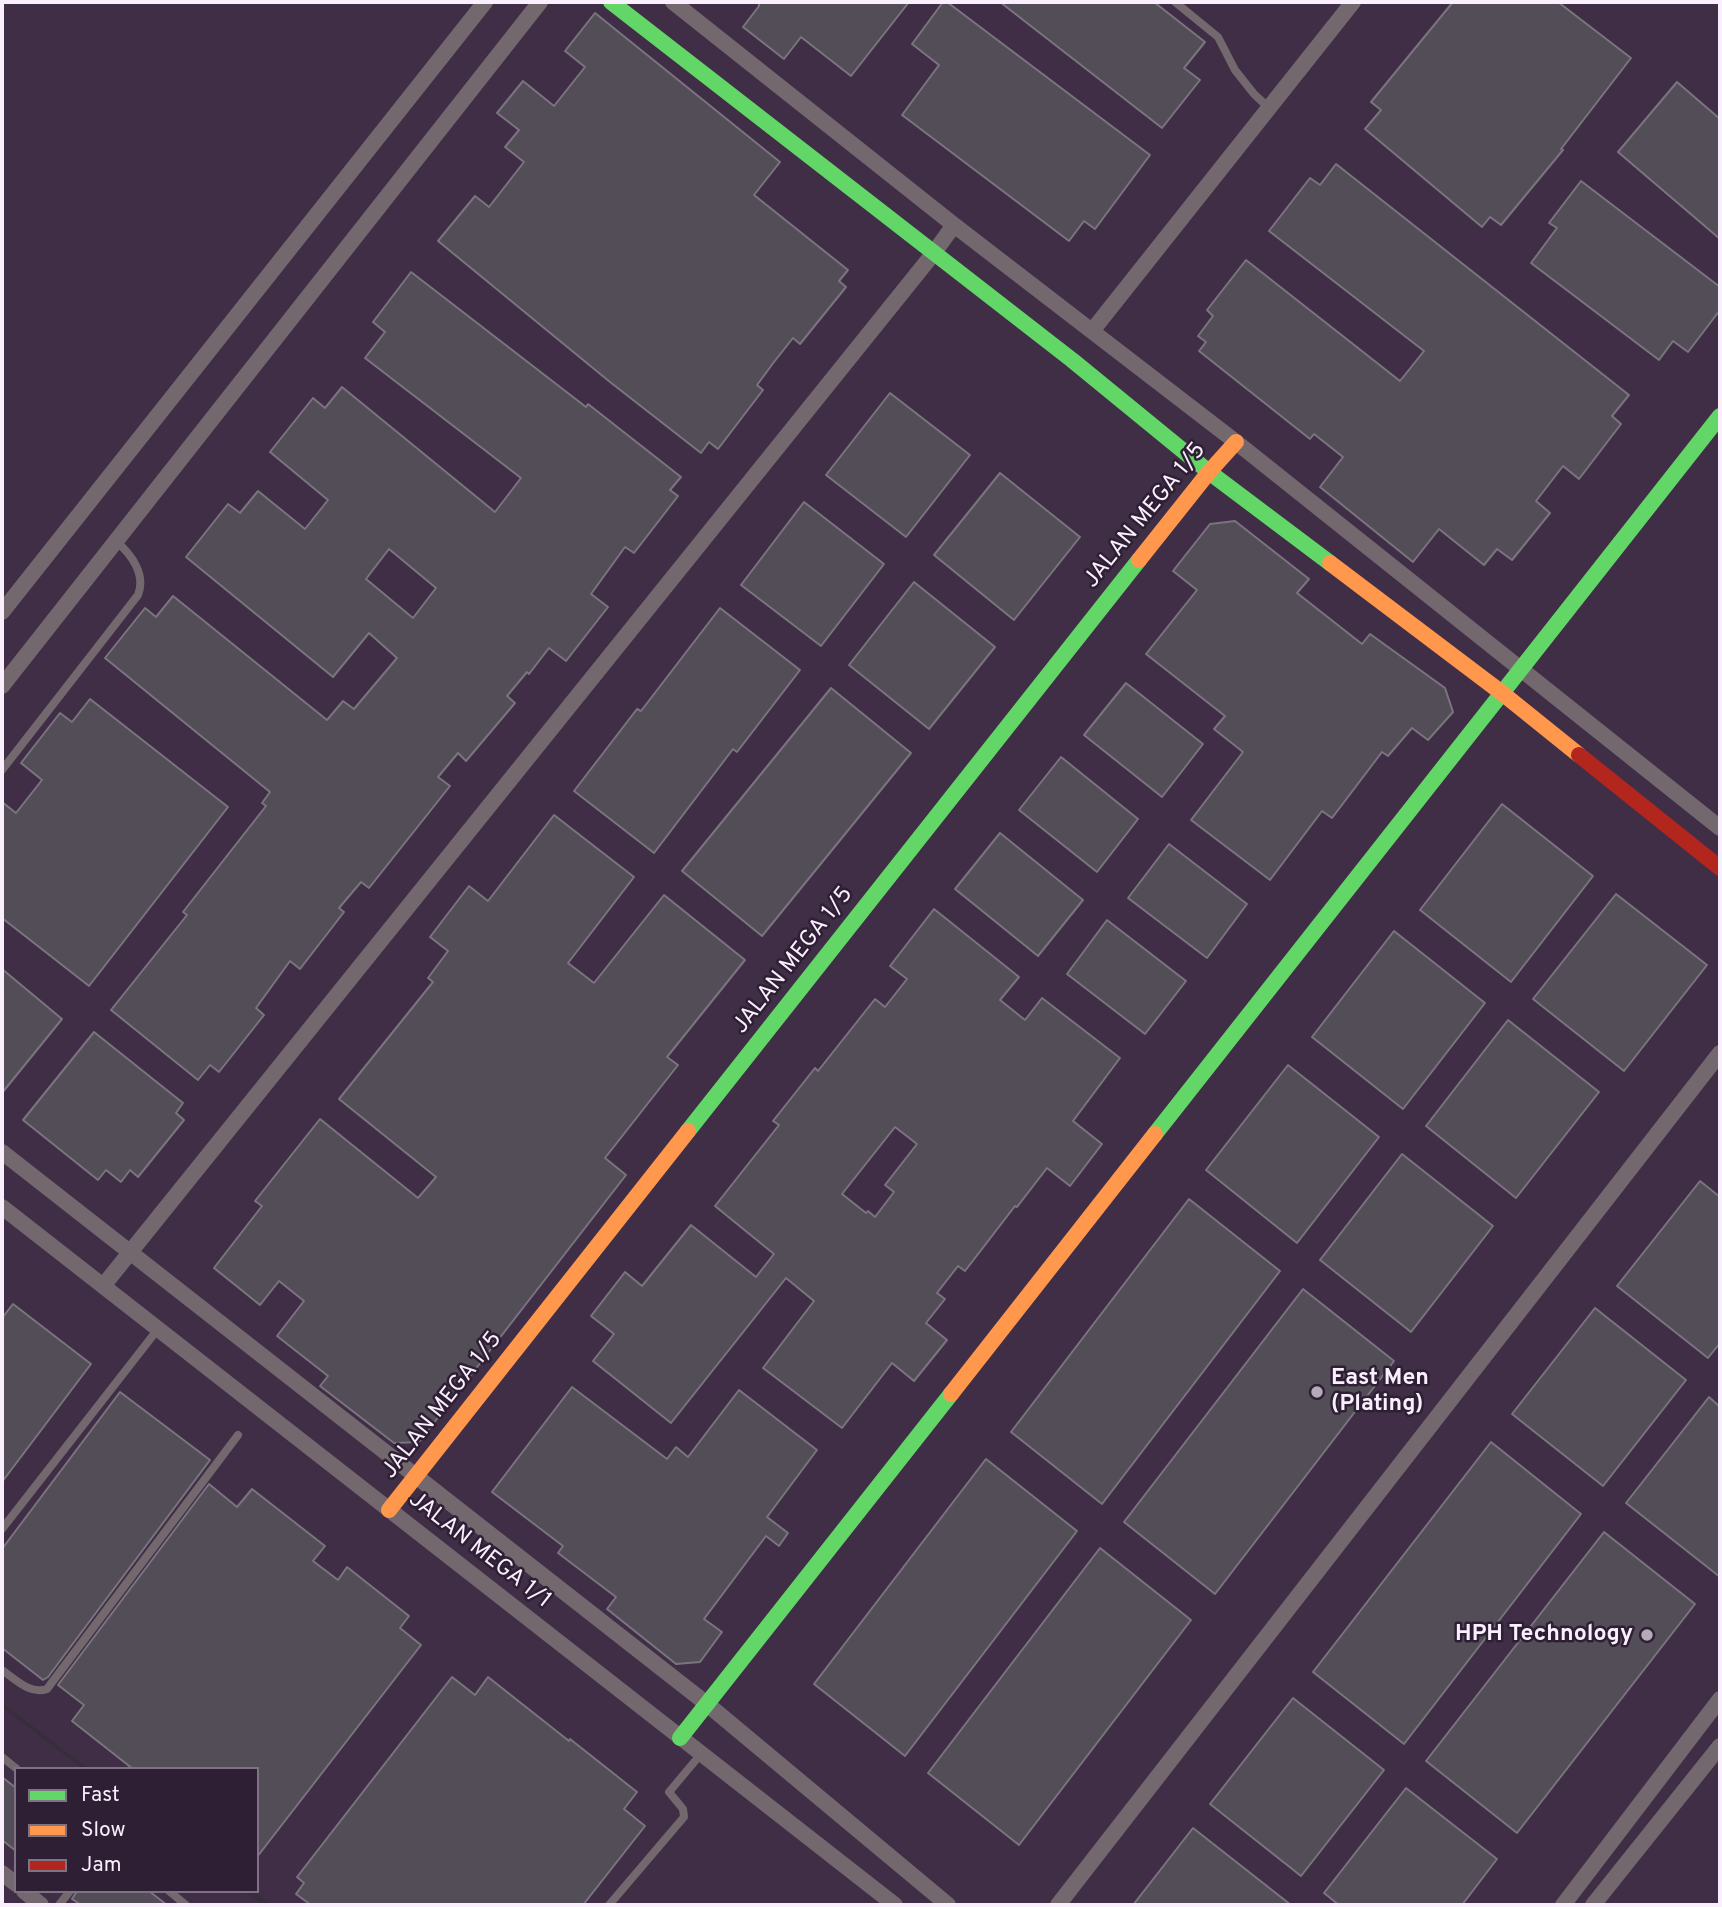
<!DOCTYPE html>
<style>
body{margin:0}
#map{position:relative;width:1722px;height:1907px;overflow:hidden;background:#362e39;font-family:Overpass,sans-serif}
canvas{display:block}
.frame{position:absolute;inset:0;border:4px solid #f9effd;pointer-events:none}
.legend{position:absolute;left:14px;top:1767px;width:245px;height:126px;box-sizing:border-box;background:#2e1f34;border:2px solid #7f7284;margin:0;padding:9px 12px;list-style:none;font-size:21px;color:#f9effd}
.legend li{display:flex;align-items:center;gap:14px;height:35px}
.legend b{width:35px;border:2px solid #7f7284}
</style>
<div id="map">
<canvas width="1722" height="1907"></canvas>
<div class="frame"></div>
<ul class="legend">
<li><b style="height:9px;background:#63d668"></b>Fast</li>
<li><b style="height:9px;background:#ff974d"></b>Slow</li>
<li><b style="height:9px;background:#b3261e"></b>Jam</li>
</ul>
</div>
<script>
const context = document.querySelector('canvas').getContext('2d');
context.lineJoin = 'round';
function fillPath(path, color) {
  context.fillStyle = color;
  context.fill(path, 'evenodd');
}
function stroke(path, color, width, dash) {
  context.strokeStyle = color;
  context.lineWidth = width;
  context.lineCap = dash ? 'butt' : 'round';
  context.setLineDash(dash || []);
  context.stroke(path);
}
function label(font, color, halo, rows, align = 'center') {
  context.font = font + ' Overpass,sans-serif';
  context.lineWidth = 5;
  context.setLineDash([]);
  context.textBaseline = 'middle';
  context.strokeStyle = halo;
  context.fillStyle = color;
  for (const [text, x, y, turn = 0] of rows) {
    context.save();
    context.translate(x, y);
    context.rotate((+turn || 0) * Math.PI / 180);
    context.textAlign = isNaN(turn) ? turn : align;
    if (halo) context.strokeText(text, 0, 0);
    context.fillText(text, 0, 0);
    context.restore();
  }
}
const built = new Path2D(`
 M2,2h1718v1903h-1449l-19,-14h5v-122h-168l-87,-66z
 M2,1707l81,62h-67v122h228l19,14h-261z`);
const building = new Path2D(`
 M759,2h150l-58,74 -50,-39 -17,22 -41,-32 16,-21z
 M943,2h4l203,153 -55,74 -11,-8 -15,20 -167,-126 37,-50 -27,-21z
 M1000,2h154l51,40 -21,26 16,12 -38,48z
 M1453,2h105l73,56 -70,91 2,1 -62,75 -11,-8 -8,10 -117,-98 16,-19 -10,-8z
 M595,13l185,149 -26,33 94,75 -9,11 7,6 -46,57 -7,-6 -19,24 -17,23 6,5 -45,59 -9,-7 -8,11 -91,-71 -172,-141 37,-45 14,11 35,-45 -19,-15 14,-17 -22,-17 26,-32 31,25 31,-39 -20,-16z
 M1677,82l43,37v120l-102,-87z
 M1336,164l293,231 -17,21 9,8 -42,55 -16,-13 -27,35 14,12 -38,47 -15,-11 -13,16 -45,-36 -26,33 -93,-75 23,-30 -29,-23 -4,5 -111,-88 7,-9 -8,-6 15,-20 -6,-6 39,-50 154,121 24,-30 -155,-120 41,-53 10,7z
 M1581,181l139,106v23l-32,42 -15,-11 -14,19 -128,-97 26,-35 -8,-5z
 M411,272l175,135 2,-3 93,73 -11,13 8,6 -44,57 -9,-6 -34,47 17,13 -42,54 -17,-13 -20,26 -2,-2 -20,24 8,7 -49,58 -8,-8 -20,24 12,9 -81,102 -8,-6 -22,26 5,4 -44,57 -10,-8 -34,47 8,7 -45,57 -9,-7 -12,15 -87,-70 76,-95 -4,-3 83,-106 -4,-3 8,-11 -165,-134 40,-50 11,9 17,-21 154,124 16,-19 11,8 43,-51 -28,-25 -36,44 -147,-120 42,-53 12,9 18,-22 47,38 23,-29 -58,-48 43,-54 12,10 17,-21 153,125 26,-34 -156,-120 20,-26 -12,-10zM389,549l47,39 -23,30 -47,-39z
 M890,393l80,62 -64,82 -80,-62z
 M1000,473l80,64 -66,83 -80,-65z
 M804,502l80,62 -63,82 -80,-61z
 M1235,521l74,58 -12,14 65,51 8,-10 75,54 8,24 -25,28 -16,-12 -24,28 -6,-4 -50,66 -10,-7 -52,69 -79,-60 52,-68 -29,-23 11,-13 -79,-62 51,-64 -24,-19 37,-47z
 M914,582l81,65 -66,82 -80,-64z
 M720,608l80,62 -63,82 -4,-3 -79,104 -80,-62 63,-82 4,2z
 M1126,683l77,61 -41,53 -78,-62z
 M831,688l80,65 -149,183 -80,-65z
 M90,699l138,108 -139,179 -87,-68v-116l14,11 26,-33 -21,-17 39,-50 12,9z
 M1061,757l77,62 -41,53 -78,-62z
 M1502,804l91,72 -82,106 -91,-72z
 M554,815l80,62 -66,86 26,20 70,-88 81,65 -78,97 11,8 -73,93 21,17 -207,267 -25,1 -74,-57 8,-10 -51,-40 27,-35 -25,-20 -19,24 -46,-37 48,-62 -7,-5 65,-82 98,79 18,-21 -97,-78 94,-117 -5,-4 20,-27 -18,-14 39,-51 19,15z
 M1000,833l83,67 -45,56 -83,-67z
 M1169,844l78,60 -40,54 -79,-60z
 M1616,894l91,71 -83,106 -91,-72z
 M934,909l85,68 -19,23 25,20 17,-22 78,60 -47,63 29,23 -32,42 -23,-18 -30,39 -2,-1 -50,65 -7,-5 -21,27 8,6 -19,24 21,17 -33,41 -22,-18 -50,65 -79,-60 51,-67 -28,-23 -115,145 -78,-62 21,-27 -23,-18 34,-44 17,14 49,-61 65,52 18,-23 -59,-48 64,-81 -6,-4 42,-53 3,3 57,-72 10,8 22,-28 -17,-13zM895,1127l22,17 -32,41 9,7 -19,25 -7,-6 -2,2 -24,-19z
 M1107,920l79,61 -41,53 -78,-60z
 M1394,931l91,72 -82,106 -91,-72z
 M2,969l60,50 -60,74z
 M1508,1020l91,72 -83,106 -90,-72z
 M94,1032l89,71 -7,10 8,7 -46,57 -8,-7 -9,12 -15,-12 -8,10 -75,-60z
 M1288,1065l91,72 -82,106 -91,-73z
 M1402,1154l91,72 -82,106 -91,-72z
 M1700,1181l20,16v146l-12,15 -91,-72z
 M1189,1199l91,72 -178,233 -91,-72z
 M1303,1289l91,72 -179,233 -91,-72z
 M13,1304l78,60 -89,118v-164z
 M1595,1308l91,72 -83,106 -91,-72z
 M572,1387l95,72 9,-12 12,10 51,-67 78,60 -50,67 21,16 -9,13 -13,-10 -62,83 18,13 -22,30 -24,2 -69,-55 9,-12 -58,-44 5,-7 -71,-54z
 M120,1392l90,68 -162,217 -5,3 -41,-32v-99z
 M1709,1397l11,10v170l-94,-74z
 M1491,1442l90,72 -177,230 -91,-72z
 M986,1459l91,72 -172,225 -91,-72z
 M209,1484l28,23 15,-18 73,57 -12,15 25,19 9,-13 62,49 -9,12 21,17 -164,212v-88h-124l-61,-48 12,-16 -26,-20z
 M1604,1532l91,72 -178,229 -91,-72z
 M1100,1548l91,72 -172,225 -91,-72z
 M452,1677l23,18 13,-18 81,64 1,-2 67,53 -13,17 21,17 -62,79h-272l-15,-11 8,-11 -7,-6z
 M1293,1698l91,72 -83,106 -91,-72z
 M2,1777l14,11v63l-14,-11z
 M1406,1788l91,71 -35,46h-123l-15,-12z
 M1193,1828l98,77h-158z
 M77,1891h72l18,14h-86l-9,-6z`);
const lane = new Path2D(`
 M1175,2l43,35 17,33 19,24 15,14
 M2,770l136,-175c8,-20 -6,-40 -21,-53
 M2,1529l156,-200
 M2,1670c13,9 28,25 45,19l191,-254
 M2,1757l15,12
 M169,1891l17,14
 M59,1905l11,-14
 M609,1905l75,-88 -1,-8 -14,-17 32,-38`);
const street = new Path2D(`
 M673,2l281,223 282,217 484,386
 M1092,331l261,-329
 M2,612l483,-610
 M2,686l538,-684
 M2,1152l705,552 241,201
 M2,1207l893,698
 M103,1286l830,-1032 21,-29
 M2,1873l14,11
 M24,1891l17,14
 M1058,1905l662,-852
 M1563,1905l157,-206
 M1593,1905l127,-159`);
const fast = new Path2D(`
 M611,2l461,358 137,112 121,91
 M688,1131l451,-571
 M1155,1134l565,-718
 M680,1738l271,-344`);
const slow = new Path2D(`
 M1139,560l70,-88 27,-30
 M1330,563l172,130 77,62
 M951,1394l204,-260
 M389,1510l299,-379`);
const jam = new Path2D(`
 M1579,755l141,113`);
const markers = [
 [1317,1392,7,"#b5abb8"],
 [1647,1635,7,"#b5abb8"]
];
const streetNames = [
 ["JALAN MEGA 1/5",1146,516,-51],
 ["JALAN MEGA 1/5",794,961,-52],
 ["JALAN MEGA 1/5",443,1406,-52],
 ["JALAN MEGA 1/1",479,1551,38]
];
const poiNames = [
 ["East Men",1331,1379],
 ["(Plating)",1331,1405],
 ["HPH Technology",1633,1635,"right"]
];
fillPath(built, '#402e47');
fillPath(building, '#534d57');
stroke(building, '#7a747f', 2);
stroke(lane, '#73686d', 8);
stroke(street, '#73686d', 16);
stroke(fast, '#63d668', 16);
stroke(slow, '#ff974d', 16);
stroke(jam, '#b3261e', 16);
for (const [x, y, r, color] of markers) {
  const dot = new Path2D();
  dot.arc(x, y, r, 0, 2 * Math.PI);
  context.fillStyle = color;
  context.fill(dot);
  stroke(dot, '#2e1f34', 2.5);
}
label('23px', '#f9effd', '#2e1f34', streetNames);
label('bold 23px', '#f9effd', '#2e1f34', poiNames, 'left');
</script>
